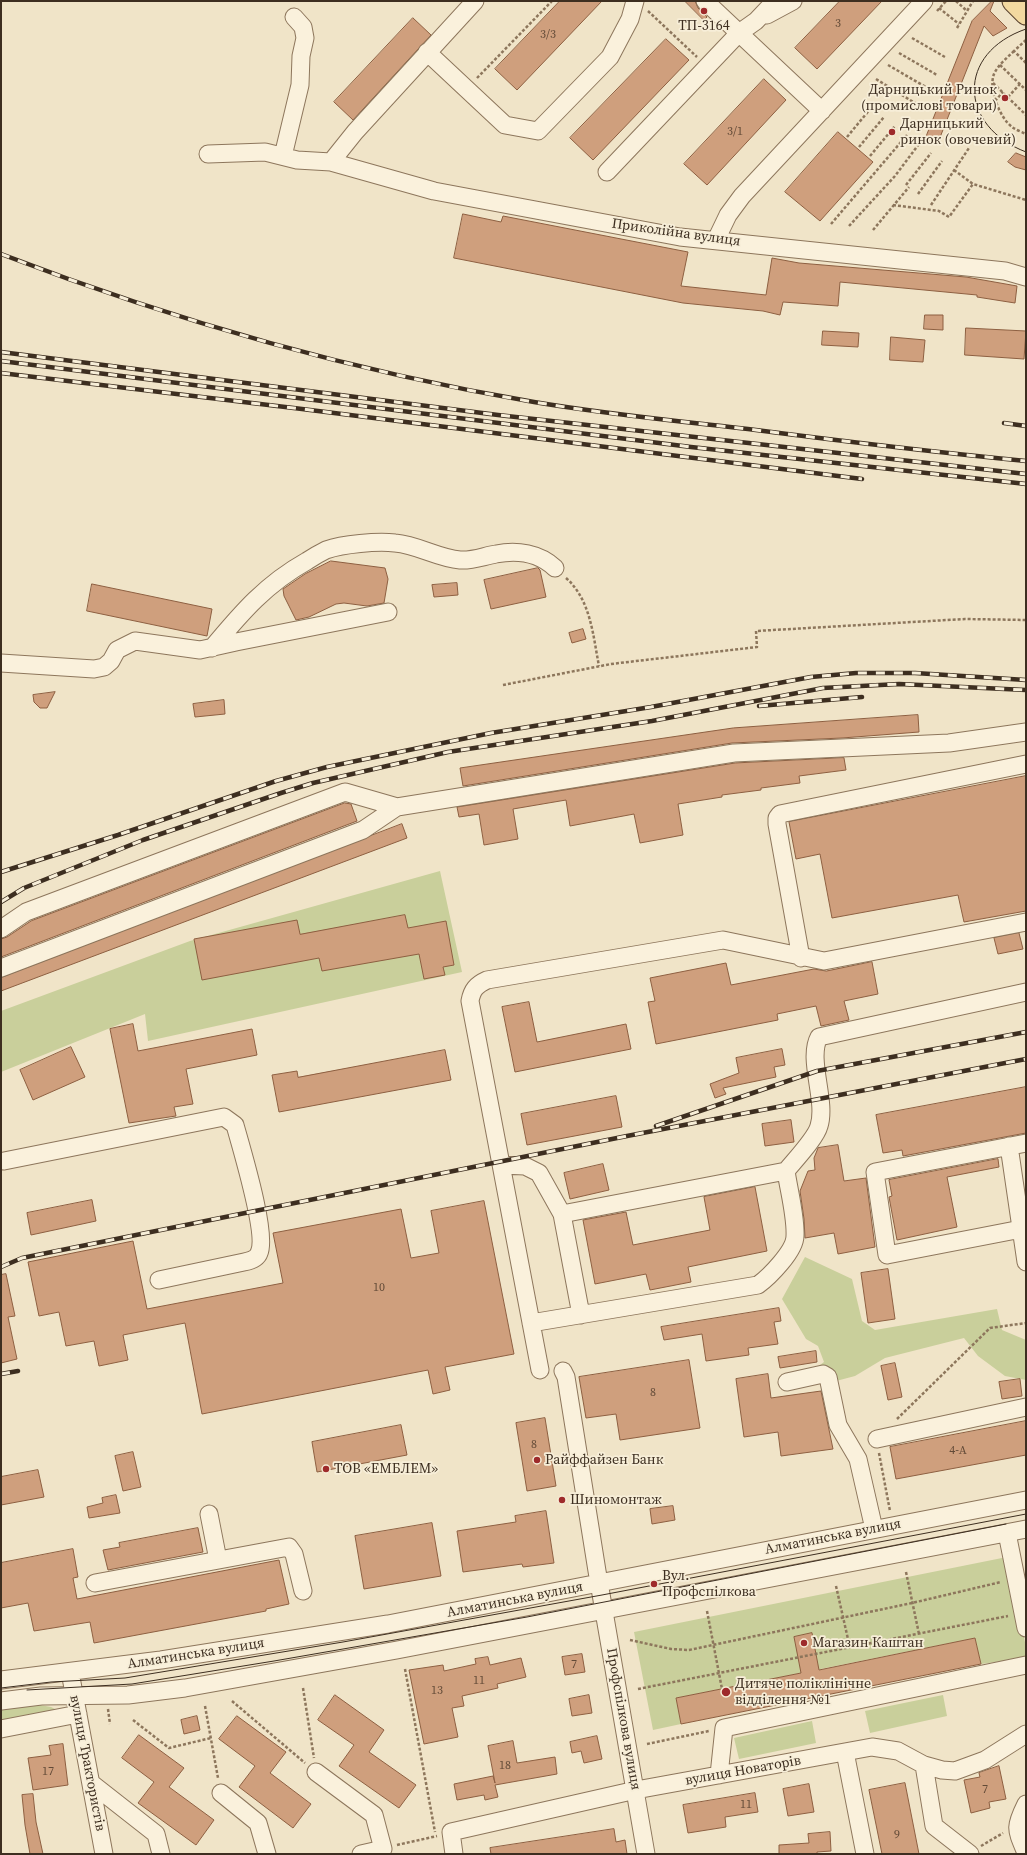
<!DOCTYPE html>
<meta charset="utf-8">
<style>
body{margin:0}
#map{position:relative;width:1027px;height:1855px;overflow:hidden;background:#f0e4c8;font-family:"Source Serif 4",serif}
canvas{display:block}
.frame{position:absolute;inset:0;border:2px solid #3d2e20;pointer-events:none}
</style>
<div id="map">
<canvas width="1027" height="1855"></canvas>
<div class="frame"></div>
</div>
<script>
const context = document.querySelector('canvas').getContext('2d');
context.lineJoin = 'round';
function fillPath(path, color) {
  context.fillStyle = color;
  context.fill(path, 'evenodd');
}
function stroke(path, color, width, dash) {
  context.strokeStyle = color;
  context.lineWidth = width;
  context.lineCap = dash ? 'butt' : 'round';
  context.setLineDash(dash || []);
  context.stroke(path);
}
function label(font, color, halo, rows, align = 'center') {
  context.font = font + ' "Source Serif 4",serif';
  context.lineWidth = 3.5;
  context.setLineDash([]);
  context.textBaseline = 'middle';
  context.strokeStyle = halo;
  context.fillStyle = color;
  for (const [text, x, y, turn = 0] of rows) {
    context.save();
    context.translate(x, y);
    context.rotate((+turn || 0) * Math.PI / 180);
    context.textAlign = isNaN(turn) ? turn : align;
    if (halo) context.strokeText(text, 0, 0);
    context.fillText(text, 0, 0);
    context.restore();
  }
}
const green = new Path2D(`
 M440,871l22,101 -314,69 -3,-27 -144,58v-61l189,-70z
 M805,1257l47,22 10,42 13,9 122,-21 5,21 24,10v40l-21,-4 -27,-20 -14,-18 -79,20 -30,18 -34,9 -9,-14 12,-9 -6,-16 -12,-7 -24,-40z
 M1007,1557l19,90v11l-45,6 -6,-26 -299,60 5,26 -28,6 -19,-98z
 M943,1695l4,21 -77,17 -5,-22z
 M40,1705l11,2 8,4 -58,10v-12z
 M812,1721l4,22 -77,16 -5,-21z`);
const building = new Path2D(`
 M560,1h42l-85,89 -22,-21z
 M685,1h10l3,7 9,9 -3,3z
 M840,1h42l-65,68 -22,-21z
 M992,1h2l-4,10 17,17 -14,8 -9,-10 -47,119 -12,-6 47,-118z
 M413,18l18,17 -78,85 -19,-18z
 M666,39l23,21 -96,100 -23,-22z
 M764,79l22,21 -79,85 -23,-21z
 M838,132l35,30 -53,59 -35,-29z
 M1016,153l10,4v13l-11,-3 -7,-5z
 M463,214l38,8 2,-6 185,36 -7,34 85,9 6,-37 27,5 167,14 51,9 -2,17 -38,-6v-2l-137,-13 -2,24 -55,-4 -3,13 -17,-4 -80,-8 -229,-45z
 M925,315h18v15l-19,-1z
 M966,328l60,3 -2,28 -59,-4z
 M823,331l36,2 -1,14 -36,-2z
 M891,337l34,3 -2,22 -33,-2z
 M331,561l54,7 3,11 -4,24 -17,3 -23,-3 -8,1 -27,13 -13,3 -12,-24 -1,-7 22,-15z
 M538,568l2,2 6,27 -55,12 -7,-29z
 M457,583l1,12 -24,2 -2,-12z
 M92,584l120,25 -5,27 -120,-25z
 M583,629l3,10 -14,4 -3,-10z
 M55,692l-8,16h-7l-6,-6 -1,-7z
 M224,700l1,14 -30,3 -2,-13z
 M918,715l1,17 -77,6 -110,5 -269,43 -3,-18 273,-40z
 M844,758l2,12 -47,6 1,7 -39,5v2l-39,5v2l-44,7 5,31 -43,8 -6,-29 -64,12 -4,-26 -53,9 5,30 -34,6 -5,-31 -20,3 -2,-10 278,-44z
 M1026,776v135l-62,11 -6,-27 -126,23 -12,-64 -24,5 -7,-37z
 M345,803l6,1 6,17 -356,136v-18l6,-2 24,-16z
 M402,824l5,14 -406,153v-13z
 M405,915l3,13 38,-7 8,44 -11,2 2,8 -21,4 -5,-25 -97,17 -3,-13 -117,22 -8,-41 103,-19 3,14z
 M1019,933l4,16 -25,5 -4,-16z
 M872,962l6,32 -34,7 5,19 -28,6 -5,-20 -39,8 1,6 -122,24 -8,-42 7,-1 -5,-23 76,-15 5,22 83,-16 12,2z
 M529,1002l8,40 89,-18 5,25 -116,23 -13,-65z
 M133,1024l5,27 114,-22 5,26 -71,14 7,35 -19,3 2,9 -47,7 -19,-94z
 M71,1047l14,30 -52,23 -13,-30z
 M782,1049l3,16 -11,2 2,10 -53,11 3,6 -11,4 -5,-14 29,-11 -3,-15z
 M445,1050l6,30 -172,32 -7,-37 25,-4 1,6z
 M1026,1087v46l-123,23 -1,-6 -19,3 -7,-38z
 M616,1096l6,31 -95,18 -6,-31z
 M791,1120l3,22 -29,4 -3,-22z
 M838,1145l6,36 22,-3 9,69 -37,7 -4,-21 -29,5 -1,-19 -4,-28 8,-20 7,-1 -1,-12 4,-10z
 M998,1159l1,8 -52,10 10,50 -60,13 -8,-43 3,-1 -3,-16z
 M603,1164l6,26 -39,9 -6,-26z
 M755,1187l12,64 -79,16 3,15 -41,8 -4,-16 -51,10 -12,-64 43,-8 7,33 77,-15 -6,-33z
 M92,1200l4,21 -65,14 -4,-22z
 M484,1201l30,153 -69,13 5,23 -17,4 -5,-24 -226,44 -17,-91 -62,12 5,25 -29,6 -5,-25 -28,5 -7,-34 -20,4 -11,-54 105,-21 14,68 136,-26 -10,-50 128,-24 10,49 28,-5 -8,-42z
 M888,1269l7,50 -27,4 -7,-50z
 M6,1274l9,42 -7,1 9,42 -16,4v-88z
 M779,1308l2,13 -7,1 4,22 -30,4 1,7 -43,6 -4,-27 -38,6 -3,-13z
 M816,1351l1,11 -37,6 -2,-11z
 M689,1360l11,68 -80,12 -4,-26 -30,4 -7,-41z
 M895,1363l7,34 -14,3 -7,-34z
 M768,1374l3,24 50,-7 12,58 -52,7 -3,-24 -34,5 -8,-58z
 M1020,1379l2,17 -20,3 -3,-17z
 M545,1418l11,68 -29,5 -11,-68z
 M1026,1421v34l-130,24 -6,-32z
 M401,1425l6,30 -90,17 -5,-30z
 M133,1452l8,35 -18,4 -8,-35z
 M38,1470l6,27 -43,8v-28z
 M116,1495l4,18 -31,5 -2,-11 16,-4 -1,-5z
 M673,1506l2,14 -23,4 -2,-15z
 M546,1511l8,52 -31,4 -1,-3 -59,8 -6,-41 59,-9 -1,-6z
 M432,1523l9,53 -77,13 -9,-53z
 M198,1528l5,24 -95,18 -5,-20 17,-3 -1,-4z
 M73,1549l5,28 -5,1 4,21 202,-39 10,44 -23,5v2l-172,32 -4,-21 -56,9 -6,-28 -27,5v-45z
 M812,1633l7,37 156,-32 6,26 -300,60 -5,-26 125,-25 -7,-36z
 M582,1654l3,18 -20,3 -3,-18z
 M488,1657l2,8 31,-7 5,19 -29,7 1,4 -36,8 2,10 -12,2 6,29 -34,7 -15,-74 34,-5 1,6 32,-7 -1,-5z
 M335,1695l49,35 -15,22 47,33 -17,23 -60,-42 15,-21 -36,-25z
 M589,1695l3,18 -20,3 -3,-17z
 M197,1716l3,14 -16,4 -3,-14z
 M237,1716l49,36 -16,21 41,31 -18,24 -54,-41 16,-21 -36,-27z
 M139,1735l45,33 -15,19 45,33 -18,25 -58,-42 16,-21 -32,-24z
 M597,1736l5,23 -18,4 -3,-12 -9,2 -2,-11z
 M513,1741l4,22 38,-6 2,17 -62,11 3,12 -13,3 -1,-5 -27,5 -3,-16 39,-8 2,7 -7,-37z
 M63,1744l5,41 -35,5 -5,-32 23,-3 -2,-9z
 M999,1766l7,33 -17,3 1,6 -19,5 -7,-33 16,-3 -1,-4z
 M905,1783l14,71h-37l-13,-64z
 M809,1784l5,28 -26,4 -5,-27z
 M755,1793l3,19 -33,5 1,10 -38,6 -5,-28z
 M33,1794l3,28 7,32h-13l-5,-29 -3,-30z
 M614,1829l2,13 9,-2 2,14h-136l-1,-6z
 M830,1832l1,19 -14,1v2h-38v-9l30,-2 -1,-9z`);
const path = new Path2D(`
 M956,1l11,10
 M939,8l20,16
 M648,11l49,46
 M937,11l9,-10
 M957,28l16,-27
 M912,38l33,19
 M1026,40l-12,11 12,12
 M1014,51c-7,7 -16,14 -20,23 -6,15 6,44 18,53 4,3 10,5 14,7
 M899,53l38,22
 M888,65l43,25
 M1000,65l26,25
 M477,78l75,-77
 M876,79l47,29
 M993,83l33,32
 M1008,97l12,-13
 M995,101l8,-9
 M847,137l24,-29
 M859,147l25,-30
 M870,156l25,-30
 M954,170l19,14 53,16
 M906,185l25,-32
 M918,194l24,-33
 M893,205l46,6 10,6 24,-33
 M931,205l38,-57
 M831,224l76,-89
 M849,226l46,-50 24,-32
 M873,230l36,-43
 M566,578c25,22 27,58 33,88
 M503,685l108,-21 146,-17 -1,-16 209,-12 61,1
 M897,1419l93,-91 36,-5
 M879,1453l11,58
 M906,1572l13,62
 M836,1586l14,62
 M707,1611l15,78
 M630,1640l41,9 18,1 223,-47 89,-21
 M405,1669l30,163
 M303,1688l11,70
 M638,1689l370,-73
 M232,1701l73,62
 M205,1706l13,72
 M108,1709l2,15
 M133,1720l36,28 42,-10
 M647,1744l62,-13
 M397,1845l40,-9
 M981,1846l22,-13`);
const minor = new Path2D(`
 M705,1l117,110
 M767,15l26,-14
 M427,52l78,73 33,6 72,-74 20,-38 5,-18
 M208,154l57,-2 32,8 34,2 103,29 246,46 325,34 21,6
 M283,156l17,-71 1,-29 4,-18 -2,-11 -9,-10
 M331,162l24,-30 120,-131
 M607,172l132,-139 17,-12 19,-20
 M716,240l12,-25 14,-19 182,-195
 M212,648c30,-36 54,-64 95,-87 6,-4 13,-8 19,-11 17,-6 51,-9 69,-7 23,2 43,15 65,17 12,1 24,-4 36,-6 21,-4 43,-1 59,14
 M1,663l93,6 10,-2 7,-6 6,-11 18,-9 65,9 36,-8 152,-30
 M1,929l25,-17 319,-120 52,15
 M801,958l-24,-134v-6l3,-4 246,-50
 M1,968l362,-138 34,-23 337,-54 215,-10 77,-11
 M1026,1143l-151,29 12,83 139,-27
 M1009,1146l17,116
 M4,1161l220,-44 11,8c6,22 33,110 24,128 -2,6 -10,8 -15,9l-85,18
 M501,1165l24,1 14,7 23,41 19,101
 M562,1214l224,-43
 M531,1323l227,-38c11,-8 37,-34 37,-49 1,-19 -6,-45 -9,-65 8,-10 30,-33 33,-45 8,-25 -12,-67 0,-89l207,-45
 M540,1370l-70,-369c2,-11 6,-16 17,-21l236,-40 101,21 202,-39
 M563,1371l3,6 31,194 49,283
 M787,1382l36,-8 5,3 10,48 20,34 16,70
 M877,1439l149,-32
 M209,1514l9,46
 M1007,1533l19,95
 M95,1583l194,-36 5,7 9,37
 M70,1672l34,182
 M1,1680l160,-20 227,-36 638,-124
 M1,1701l40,-5 87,-1 57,-7 212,-38 629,-121
 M1,1729l77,-15
 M845,1752l20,102
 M924,1765l10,61 36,28
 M316,1772l58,43 9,34 -22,5
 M719,1775l5,-47 302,-63
 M91,1783l65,51 5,20
 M221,1793l37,30 9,31
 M1026,1804c-12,24 -10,25 0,49
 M454,1854l-3,-22 185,-42 236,-43 26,4 26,14 18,5 13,1 30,-11 41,-26`);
const major = new Path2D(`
 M1013,1l13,13`);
const tram = new Path2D(`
 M1026,29c-70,24 -68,97 0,123
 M1,1688l50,-6 74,-4 218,-36 259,-47 424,-81
 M27,1690l105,-6 142,-23 253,-44 479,-93`);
const rail = new Path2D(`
 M1,254c172,66 350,117 533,148 71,12 143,19 214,27 93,12 185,23 278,32
 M1,352l497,63 528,59
 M1,361l690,86 335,37
 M1,373l301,36 560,70
 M1004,423l22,3
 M759,706l103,-9
 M1,872l117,-37 158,-54 51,-14 164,-34 160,-26 160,-30 45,-4h59l111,7
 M1,902l23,-14 119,-48 138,-47 32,-10 135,-31 204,-31 171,-33 76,-4 127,6
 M656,1126l161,-55 209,-39
 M1,1267l21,-9 605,-122 399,-77
 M1,1374l17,-3`);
const markers = [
 [704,11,4,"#9e2a2b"],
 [1005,98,4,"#9e2a2b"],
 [892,132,4,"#9e2a2b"],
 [537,1460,4,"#9e2a2b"],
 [326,1469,4,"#9e2a2b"],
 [562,1500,4,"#9e2a2b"],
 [654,1584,4,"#9e2a2b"],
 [804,1643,4,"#9e2a2b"],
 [726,1692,5,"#9e2a2b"]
];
const numberNames = [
 ["3",838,24],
 ["3/3",548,35],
 ["3/1",735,132],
 ["10",379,1288],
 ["8",653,1393],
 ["8",534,1445],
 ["4-А",958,1451],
 ["7",574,1665],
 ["11",479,1681],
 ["13",437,1691],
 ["18",505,1766],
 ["17",48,1772],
 ["7",985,1790],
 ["11",746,1805],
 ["9",897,1835]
];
const poiNames = [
 ["ТП-3164",704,26,"center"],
 ["Дарницький Ринок",997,90,"right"],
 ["(промислові товари)",997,106,"right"],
 ["Дарницький",900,124],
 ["ринок (овочевий)",900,140],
 ["Райффайзен Банк",545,1460],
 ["ТОВ «ЕМБЛЕМ»",334,1469],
 ["Шиномонтаж",570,1500],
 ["Вул.",662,1576],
 ["Профспілкова",662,1592],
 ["Магазин Каштан",812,1643],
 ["Дитяче поліклінічне",735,1684],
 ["відділення №1",735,1700]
];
const streetNames = [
 ["Приколійна вулиця",676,233,8],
 ["Алматинська вулиця",833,1537,-11],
 ["Алматинська вулиця",515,1600,-11],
 ["Алматинська вулиця",196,1654,-9],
 ["Профспілкова вулиця",623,1719,80],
 ["вулиця Трактористів",87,1763,79],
 ["вулиця Новаторів",743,1771,-10]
];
fillPath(green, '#c9cf9b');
fillPath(building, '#cf9f7d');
stroke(building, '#8d5f41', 1);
stroke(minor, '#8d765c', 19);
stroke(major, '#5b4430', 23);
stroke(path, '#8d765c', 2.5, [3, 2]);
stroke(minor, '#faf1dc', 17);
stroke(major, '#f3d9a0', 21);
stroke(tram, '#3d2e20', 1);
stroke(rail, '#3d2e20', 4.5);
stroke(rail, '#f7eed8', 3, [9]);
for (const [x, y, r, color] of markers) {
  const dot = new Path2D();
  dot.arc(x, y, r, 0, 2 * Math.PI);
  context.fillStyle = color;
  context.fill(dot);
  stroke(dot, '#f7eed8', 1.5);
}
label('12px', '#624a37', null, numberNames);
label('14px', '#3d2e20', '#f7eed8', poiNames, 'left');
label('14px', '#3d2e20', '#f7eed8', streetNames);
</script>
